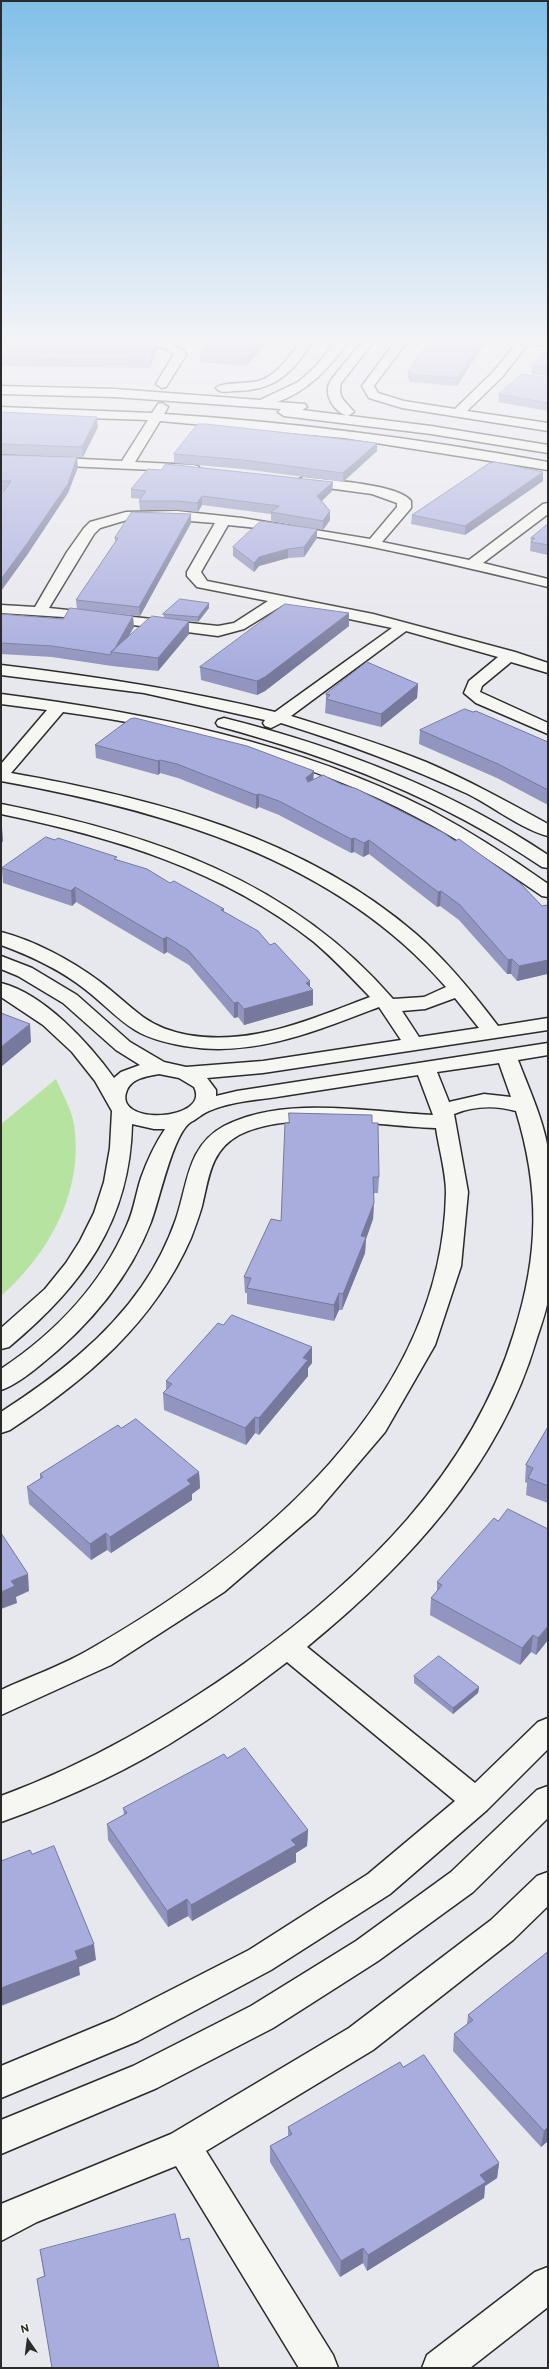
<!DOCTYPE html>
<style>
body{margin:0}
#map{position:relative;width:549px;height:2369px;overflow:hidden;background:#e7e7ee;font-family:"Balsamiq Sans",sans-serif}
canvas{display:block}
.frame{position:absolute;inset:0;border:2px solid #2b2b2b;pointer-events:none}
.north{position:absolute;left:8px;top:2321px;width:40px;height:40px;-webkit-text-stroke:3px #f6f6f2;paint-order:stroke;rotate:346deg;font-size:11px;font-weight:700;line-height:16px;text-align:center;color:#2b2b2b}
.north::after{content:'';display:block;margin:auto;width:14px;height:18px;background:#2b2b2b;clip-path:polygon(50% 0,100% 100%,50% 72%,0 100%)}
</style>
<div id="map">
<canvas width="549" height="2369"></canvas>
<div class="frame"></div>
<div class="north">N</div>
</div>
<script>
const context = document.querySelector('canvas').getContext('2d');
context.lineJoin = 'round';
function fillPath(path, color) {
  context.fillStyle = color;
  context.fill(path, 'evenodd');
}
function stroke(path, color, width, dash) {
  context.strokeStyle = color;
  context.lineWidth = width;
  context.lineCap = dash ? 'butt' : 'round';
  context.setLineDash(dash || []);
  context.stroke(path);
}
const green = new Path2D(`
 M56,1079c6,14 16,31 18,46 10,66 -25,129 -73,171v-172z`);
const minor = new Path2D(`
 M303,339h12c-24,34 -38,52 -82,52 -6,1 -13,2 -17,-3 4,-6 33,-4 42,-7 20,-5 32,-27 45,-42z
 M338,339h12c-20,28 -41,52 -73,63l28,2 2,3 -5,3 129,16 117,19v8l-117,-19 -147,-18 -6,-4 3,-3 -166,-12 -114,-3v-8l114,3 145,11 38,-18 17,-15z
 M364,339h12l-35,44c-4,16 5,18 13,29l-6,4c-14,-4 -26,-22 -17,-36z
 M397,339h12l-33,44 -2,3 4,7 26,8 51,8 39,-38 26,-32 28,1v6l-20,-2 -26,33 -35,34 81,12v8l-146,-23 -33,-10 -7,-12z
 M128,340l38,2 18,8 2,5 -20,32 -4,1 -6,-4 18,-30 -10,-6 -40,-3 -2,-2 2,-2z
 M162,403l6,4 -4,7c129,8 257,25 384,48v8l-204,-32 -184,-17 -25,41 58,3 5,1 2,3 -2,3 -197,-9v-8l121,6 26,-41 -147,-5v-8l151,6 6,-9z
 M303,477c22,3 96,7 108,24v7l-29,34 87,18 74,-56 5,-1v11l-65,49 65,16v8c-105,-25 -212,-52 -320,-62l-27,47 6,9 166,33 142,38 33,11v10l-37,-11 -29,24 -2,6 68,31v11l-72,-31 -12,-10 5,-12 29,-24 -92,-26 -115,85c45,14 91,28 135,46 42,18 82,40 122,62v12c-25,-6 -56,-30 -80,-42 -61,-28 -123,-51 -187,-71l-10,5 -6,-2 -2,-3 2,-3 -121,-27 -143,-18v-10c93,11 184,25 274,47l117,-84 -109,-23 -39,24 -26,7 -139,-18 -78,-5v-8l34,2 32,-55 17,-24 6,-6 36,-10 51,-1 65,7 128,21 27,-32v-4l-25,-9 -74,-10 -2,-3zM127,520h50l38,3 -28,49v4l10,11 71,14 -34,22 -16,3 -169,-18 45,-74 6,-6z
 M1,694c147,19 296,48 429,116 41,22 80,47 118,74v13l-6,-1c-41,-28 -80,-55 -124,-78 -106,-57 -236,-90 -355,-106l-52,61c142,25 293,64 405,161 31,27 57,59 82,92l50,-8v12l-285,43 -56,5 9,12v6l21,-5 311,-48v12l-30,5c11,29 25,59 30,89 1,22 0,46 0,68 0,27 1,56 0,82 -2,14 -8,29 -12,42 -37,126 -130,225 -229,306l168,136 63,-61 10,-4v31l-61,61 -97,84 -119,76 -133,71 -137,57v-32l113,-47 135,-69 119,-76 87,-73 -168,-139c-32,24 -63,48 -97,69 -58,38 -124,68 -189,91v-26c89,-33 166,-78 244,-133 117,-84 226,-189 269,-330 25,-79 26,-143 2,-222 -21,-6 -43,-5 -62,3l14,78 -7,74 -26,79 -50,87 -70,82 -91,78 -113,73 -110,50v-25c30,-14 63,-25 91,-42 167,-96 350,-246 354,-455 0,-21 -7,-44 -10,-65 -56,-2 -146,-19 -197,7 -29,16 -30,43 -37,71 -3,11 -7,21 -11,32 -37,85 -105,142 -181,192l-9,3v-21c53,-34 105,-74 141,-126 14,-20 26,-44 34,-67 12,-35 11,-73 48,-93 60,-31 144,-14 209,-11l-15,-40c-45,7 -90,14 -135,21 -24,4 -52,5 -74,15 -6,2 -12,8 -18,11 -18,11 -32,80 -40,100 -22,57 -64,106 -112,144 -11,9 -24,19 -38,24v-21c54,-36 100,-84 126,-144 7,-15 9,-32 14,-47 6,-17 14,-34 24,-49h-11l-22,-5c-2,98 -50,162 -123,223l-8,2v-21l44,-39 21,-26 14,-22 14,-28 10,-31 6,-34 2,-37 -17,-30 -23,-29 -29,-27 -42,-28v-14c43,11 88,60 113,95l7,-6 19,-7 -24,-15 -53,-47 -45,-27 -17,-7v-13l31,12 45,27 53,47 34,20 22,5 77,-6 138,-21 -22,-33c-63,24 -126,51 -195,39 -17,-3 -34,-7 -49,-16 -18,-11 -32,-27 -49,-40 -25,-20 -55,-34 -85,-45v-13c34,9 70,28 98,49 15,11 29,25 44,36 14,10 29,15 45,18 65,11 123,-16 182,-38 -18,-19 -36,-38 -56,-55 -91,-72 -201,-105 -313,-128v-10c149,30 289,75 392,195l31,-2 22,-10c-111,-129 -284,-177 -445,-206v-17l46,-54 -46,-6zM455,998l24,30 -60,9 -17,-26 23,-2zM499,1063l12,34 -27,-3 -35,8 -12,-30zM159,1074l20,4 15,9c18,34 -83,40 -67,3 5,-12 21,-14 32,-16z
 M224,718c115,29 225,71 324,137v13l-6,-1c-102,-69 -206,-109 -324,-141l-2,-3 2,-3z
 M548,1786v32l-75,74 -95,69 -105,67 -116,60 -156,66v-34l132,-54 118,-60 105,-65 95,-69 86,-82z
 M548,1872v34l-35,34 -140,110 -167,101 127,204 5,13h-39l-123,-202 -139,56 -36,19v-37l170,-70 178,-106 142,-108 46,-44z
 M548,2267v40l-78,61h-48l5,-13 108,-83z`);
const wall = new Path2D(`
 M1,339h160l-1,1h-53l50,9 -7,19 -149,-2z
 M214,339h57l-25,27 -46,-4v-8z
 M431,339h56l-30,47 -48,-4v-3h-1v-8z
 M548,352v24l-17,-2 1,-9z
 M548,378v33l-50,-9 1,-8z
 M1,412l97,15 -15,30 -82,-3z
 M377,443v8l-34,31 -100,-13 -69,-6v-9z
 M1,455l77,12 -10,26 -41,62 -26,36v-96l3,-4h-3z
 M543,472v9l-78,54 -54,-11 1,-9z
 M333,482l-1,9 -10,10 8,10v9l-7,10 -52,-9v-7l-69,-9 -4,7 -21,-2h-37l-1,-9 2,-2 -10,-1v-9z
 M191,514v9l-51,93 -36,-4 30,15 -7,11 37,-21 -1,-3 46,-6 -11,14 -9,-1v13l-31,37 -46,-5 -60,-9 -51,-3v-40l62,5 14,-10 -1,-9 39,-58v-4z
 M548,524v31l-18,-4 1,-13z
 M317,538l-13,19 -16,1 -29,8 -5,6 -21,-16v-9z
 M349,613v13l-84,65 -8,4 -56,-15 -1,-13z
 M418,684l-1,14 -36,29 -56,-14 1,-14v-5z
 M420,730l128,12v63l-51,-27 -78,-34z
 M95,745l218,34 229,127h6v69l-1,-1 -30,7 -6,-7h-4l-48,-54 -19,-14 -3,1 -68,-53 -6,3 -9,-5 -3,1 -72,-38 -20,-8 -3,2 -78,-31 -18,-5 -2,2 -62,-17z
 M117,860l53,23 54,26v3l46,33 40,42 3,18 -69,20 -6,-8 -4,1 -45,-53 -22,-13 -3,2 -88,-52 -4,4 -69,-23 -1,-15z
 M289,1123h83l7,54 -1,16h-4l-1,26 -7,20 -1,14 -23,57h-3l-5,11 -87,-17v-11h-2l-1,-16 37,-56z
 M223,1325l89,22v16l-4,5v8l-49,59 -4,-2 -9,12 -82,-35 -1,-17 3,-3v-9z
 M548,1427v76l-22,-8 1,-12 -2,-1 1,-17z
 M121,1428l78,44 1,16 -8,6v6l-81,53 -4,-3 -16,10 -62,-56 -2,-17 13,-8v-5z
 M437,1582l111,58 -12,15 -5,-3 -11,13 -90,-50 1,-17 6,-7z
 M414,1676l65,11 -1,6 -25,21 -39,-31z
 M227,1758l81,72 -1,16 -11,7v9l-104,59 -4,-5 -20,11 -60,-87 -1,-16 17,-9 -1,-7z
 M548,1952v189l-7,6 -88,-96 1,-17 13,-10 1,-9z
 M403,2067l96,96 -2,15 -12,8 -1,12 -117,73 -4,-8 -23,14 -70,-115v-16l18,-10v-9z
 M181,2240l38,128h-167l-15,-89 7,-3 -4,-26z`);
const shadedWall = new Path2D(`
 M263,339h8l-25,27v-8z
 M483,339h4l-30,47 1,-8z
 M157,341v8l-7,19v-8z
 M97,417l1,10 -15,30 -1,-10z
 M377,443v8l-34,31v-9z
 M77,457l1,10 -10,26 -41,62 -26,36v-12z
 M543,472v9l-78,54v-9z
 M333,482l-1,9 -15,14v-9z
 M202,496v9l-4,7 -1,-9z
 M330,511v9l-7,10v-9z
 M191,514v9l-51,93 -1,-9z
 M317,529v9l-13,19v-10z
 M288,549v9l-29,8 -5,6v-9l5,-6z
 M209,603v5l-11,14v-5z
 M349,613v13l-84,65 -8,4v-14z
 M133,616l1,11 -15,26 -7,-1z
 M189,621v13l-31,37v-13z
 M418,684l-1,14 -36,29v-13z
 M160,760v13l-2,2v-14z
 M314,771l-1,14 -7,6v-13z
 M259,794v13l-3,2v-14z
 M2,827l1,14 -2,3v-16z
 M354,838v14l-3,1v-14z
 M369,840v14l-6,3 1,-14z
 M75,887l1,15 -4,4 -1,-15z
 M441,891l-1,15 -3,1 1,-15z
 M167,937v15l-3,2 -1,-15z
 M512,959l-1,15h-4l1,-14z
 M548,960l-1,14 -30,7 2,-15z
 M310,981v10l3,-1v15l-69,20v-16l62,-26z
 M238,1002v15l-4,1v-15z
 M30,1024l1,18 -30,25v-20z
 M374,1203l-1,16 -7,20 -1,14 -23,57 1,-16 18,-58z
 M339,1293v17l-5,11v-16z
 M312,1347v16l-4,5v8l-49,59v-17l44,-60z
 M255,1417v16l-9,12 -1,-17z
 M199,1472l1,16 -8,6v6l-81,53 -1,-16 77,-57z
 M106,1533l1,17 -16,10 -1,-16z
 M28,1574l1,17 -13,6 1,6 -16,6v-17l10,-11z
 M548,1626v14l-12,15 2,-17z
 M533,1635l-2,17 -11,13 2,-17z
 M479,1687l-1,6 -25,21v-6z
 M308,1830l-1,16 -11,7v9l-104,59 -1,-16 100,-65z
 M187,1899l1,17 -20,11 -1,-16z
 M94,1944l2,16 -17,7 1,8 -79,31v-18l74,-37z
 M548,2127v14l-7,6 3,-16z
 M499,2163l-2,15 -12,8 -1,12 -117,73 1,-16 112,-80z
 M363,2248v15l-23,14 1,-16z`);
const building = new Path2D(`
 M1,339h68l88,2 -7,19 -149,-2z
 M214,339h49l-17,19 -46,-4z
 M431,339h52l-25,39 -49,-4 2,-3h-3z
 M548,352v16l-16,-3z
 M522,374l26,4v25l-49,-9z
 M1,412l96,5 -15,30 -81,-3z
 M198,424h8l171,19 -34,30 -100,-13 -69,-6z
 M1,455l76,2 -9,27 -42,61 -25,34v-84l10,-14h-10z
 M495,462l48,10 -78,54 -53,-11 76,-51z
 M166,464l167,18 -16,14 13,15 -7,10 -52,-9 8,-6 -77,-10 -5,7 -20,-2h-38l7,-10 -15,-2 17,-20 13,1z
 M132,512l59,2 -52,93 -63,-7 42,-62h-3z
 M261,521l56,8 -13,18 -16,2 -29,8 -5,6 -21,-16z
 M548,524v21l-17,-3 4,-4h-4z
 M180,599l29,4 -11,14 -35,-3z
 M285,604l64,9 -84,64 -8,4 -57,-14z
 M70,608l63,8 -19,34 -3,2v3l-59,-9 -51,-3v-29l62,5z
 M152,616l37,5 -31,37 -47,-6z
 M367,662l51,22 -37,30 -55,-15 4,-4 -4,-1z
 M465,709l8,3 3,-1 72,31v48l-50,-26 -78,-34z
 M135,718l112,28 67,25 -8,7 2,4 15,-7 18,9 16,5 87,44 11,8 4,-2 61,44 22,23 5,-1 1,1v54l-29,6 -7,-7 -4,1 -48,-55 -19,-14 -3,1 -69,-52 -5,3 -10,-5 -3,1 -72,-38 -20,-7 -3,1 -79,-31 -17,-4 -2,1 -63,-16 35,-26z
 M46,837l9,3 3,-2 59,19 -3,2 33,10 23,14 4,-2 50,28 -3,1 37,21 12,14 5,-2 35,38 -4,2 7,7 -69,19 -6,-7 -4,1 -46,-53 -21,-13 -4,2 -88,-52 -4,4 -69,-23z
 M1,1013l29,11 -29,23z
 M289,1113l83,2v8h6l1,54h-6l1,26 -13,33 5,1 -23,57 -4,-1 -5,12 -87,-17 4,-10 -7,-1 27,-58 10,2 4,-98h4z
 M232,1315l80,32 -9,11 5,2 -49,58 -4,-1 -10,11 -82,-35 9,-9 -6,-3 52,-58 5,2z
 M136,1419l63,53 -12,8 4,4 -81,53 -4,-4 -16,11 -63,-57 16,-10 -3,-3 78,-49 3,3z
 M548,1427v59l-20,-8 5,-10 -7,-3z
 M508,1509l40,20v97l-10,12 -5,-3 -11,13 -91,-50 11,-13 -5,-3 57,-64 4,3z
 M1,1533l27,41 -17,7 4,5 -14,6z
 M439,1656l40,31 -26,21 -39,-32z
 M245,1748l63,82 -17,10 5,5 -105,60 -4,-6 -20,12 -60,-87 20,-11 -4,-5 101,-54 3,4z
 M54,1846l40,98 -19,7 3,8 -77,29v-127l29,-11 2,4z
 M548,1952v175l-4,4 -90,-97 19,-14 -5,-5 53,-42z
 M424,2055l75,108 -19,12 6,7 -118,73 -5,-7 -22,13 -71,-115 22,-12 -4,-7 112,-65 3,5z
 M175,2214l6,26 8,-2 30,130h-167l-15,-89 8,-3 -5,-26z`);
fillPath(green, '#b7e3a1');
stroke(minor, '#2b2b2b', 3);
fillPath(minor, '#f6f6f2');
fillPath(wall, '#9195bf');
fillPath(shadedWall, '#76799b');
fillPath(building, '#a9adde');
stroke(building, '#76799b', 1);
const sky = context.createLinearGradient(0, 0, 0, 670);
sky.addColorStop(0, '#81bfe8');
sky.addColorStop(0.51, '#f4f4f7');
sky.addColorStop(1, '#f4f4f700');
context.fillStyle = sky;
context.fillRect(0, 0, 549, 670);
</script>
